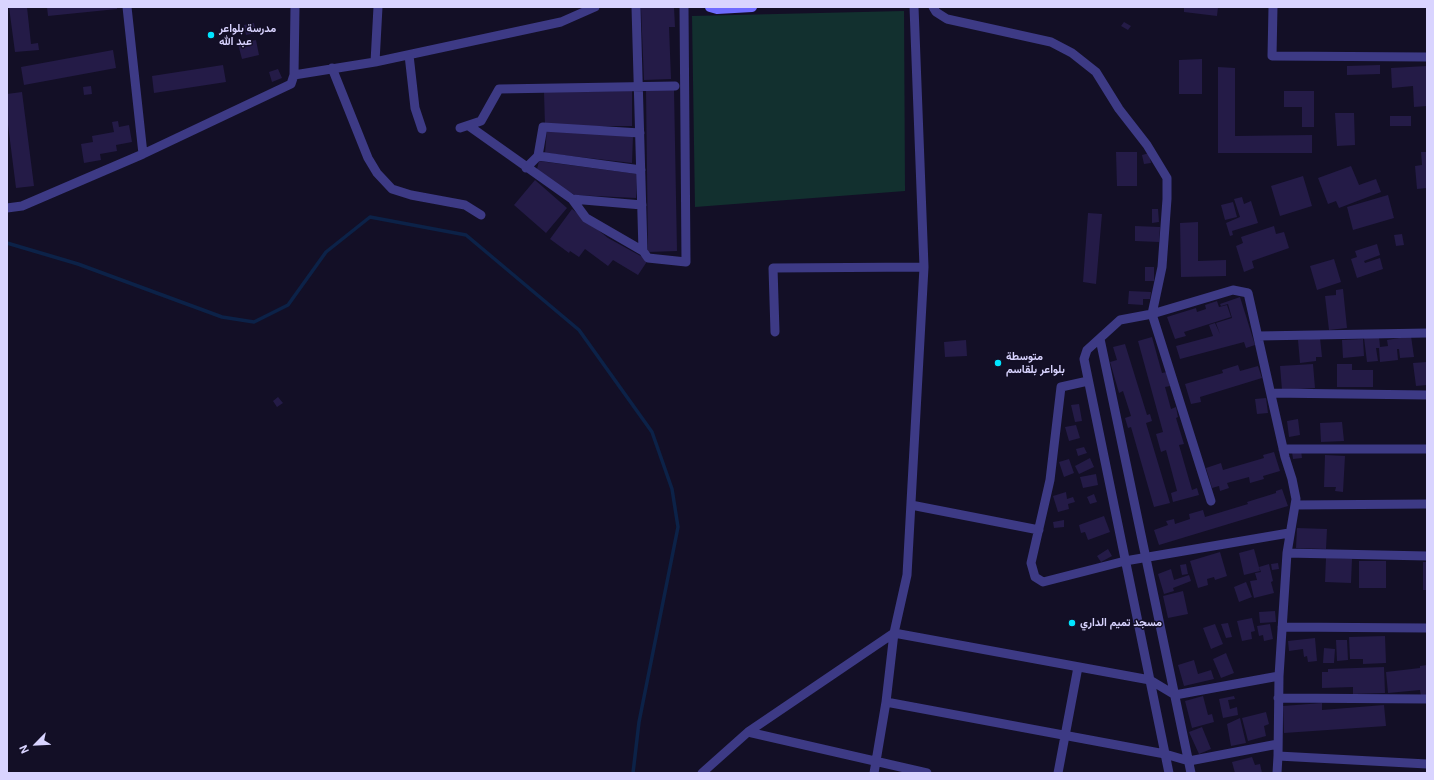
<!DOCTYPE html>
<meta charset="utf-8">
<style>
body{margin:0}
#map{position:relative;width:1434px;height:780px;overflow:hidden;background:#130f26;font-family:Roboto,sans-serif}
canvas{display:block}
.frame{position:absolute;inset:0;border:8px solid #d9d4ff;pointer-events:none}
.north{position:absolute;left:16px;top:724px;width:40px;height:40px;-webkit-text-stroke:3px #130f26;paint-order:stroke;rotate:246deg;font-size:11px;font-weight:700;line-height:16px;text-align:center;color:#d9d4ff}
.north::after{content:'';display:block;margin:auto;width:14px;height:18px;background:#d9d4ff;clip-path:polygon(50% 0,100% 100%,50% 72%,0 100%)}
</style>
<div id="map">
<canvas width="1434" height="780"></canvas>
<div class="frame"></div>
<div class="north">N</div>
</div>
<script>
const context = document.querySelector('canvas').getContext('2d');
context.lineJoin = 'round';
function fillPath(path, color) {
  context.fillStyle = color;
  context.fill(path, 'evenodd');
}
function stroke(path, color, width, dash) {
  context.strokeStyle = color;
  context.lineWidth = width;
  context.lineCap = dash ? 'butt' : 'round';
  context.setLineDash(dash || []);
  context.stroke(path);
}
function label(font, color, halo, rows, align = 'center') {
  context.font = font + ' Roboto,Vazirmatn,sans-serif';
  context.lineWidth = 3;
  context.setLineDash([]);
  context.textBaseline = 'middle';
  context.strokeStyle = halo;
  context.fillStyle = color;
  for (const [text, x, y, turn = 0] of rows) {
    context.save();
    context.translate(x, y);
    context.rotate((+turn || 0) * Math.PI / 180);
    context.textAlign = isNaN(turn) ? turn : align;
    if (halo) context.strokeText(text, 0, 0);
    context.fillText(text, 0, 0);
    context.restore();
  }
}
const green = new Path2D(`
 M904,11l1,180 -210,16 -3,-191z`);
const stream = new Path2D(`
 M7,243l71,21 144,53 32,5 34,-17 38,-53 44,-35 96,18 113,95 73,102 20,57 6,38 -39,195 -6,51`);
const building = new Path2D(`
 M9,7h18l4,37 7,-1 1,7 -24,2z
 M47,7h70v2l-69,7z
 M674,7l1,20h-6l2,52 -27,1 -3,-72z
 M1184,7h34l-1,9 -33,-4z
 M1124,22l7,4 -3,4 -7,-4z
 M254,23l2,10 -10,2 -2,-10z
 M256,40l3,15 -17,4 -4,-15z
 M113,50l3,18 -92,17 -3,-18z
 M1202,59v35h-23v-34z
 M223,65l3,17 -72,11 -2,-17z
 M1380,65v9l-33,1v-9z
 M1427,66v40l-13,1 -1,-21 -21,2 -1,-20z
 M1218,67l17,1v68l77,-1v18h-94z
 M278,69l4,9 -10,4 -3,-10z
 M91,86l1,8 -8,1 -1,-8z
 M674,89l3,162 -29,1 -2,-162z
 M632,91v35h-87l-1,-34z
 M1284,91h30v36h-12v-20h-18z
 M22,92l12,94 -18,2 -9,-71v-23z
 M1335,113h19l1,32 -18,1z
 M1390,116h21v10h-21z
 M118,121l1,6 10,-2 3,17 -16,3 1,6 -17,3 1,6 -17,3 -3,-19 12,-2 -1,-6 22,-4 -2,-10z
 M547,129l86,7 -1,27 -87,-10z
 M1116,152h21v34h-20z
 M1421,152h6v36l-10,1 -2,-23 7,-1z
 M1149,153l2,10 -7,1 -2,-9z
 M539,161l98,13 -1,24 -61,-3 -39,-22z
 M1351,166l8,19 17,-6 5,13 -42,16 -3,-7 -8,3 -10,-26z
 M1303,176l9,30 -32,10 -9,-30z
 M535,180l32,28 -21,25 -32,-28z
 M1388,195l6,23 -41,12 -6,-23z
 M1242,197l2,7 7,-3 7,22 -26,8 1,4 -3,1 -4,-13 14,-6 -6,-18z
 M1233,202l4,15 -12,3 -4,-15z
 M572,209l36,29 40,22 -10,15 -25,-15 -5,6 -23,-17 -6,8 -9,-6 -1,2 -19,-14z
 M1152,209h6l1,13 -7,1z
 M1088,213l14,1 -6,70 -13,-2z
 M1198,222v39l28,-1v16l-45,1 -1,-54z
 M1135,226l25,1 -1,15 -24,-1z
 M1274,226l2,8 8,-2 5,16 -37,13 2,7 -10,4 -8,-26 7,-3 -2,-6z
 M1402,234l2,11 -8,1 -2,-11z
 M1377,244l3,11 -16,6 1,2 15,-5 3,11 -26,9 -6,-19 6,-2 -2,-6z
 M1334,259l7,23 -24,8 -7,-24z
 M1145,267h9v14h-9z
 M1343,289l4,39 -18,2 -4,-34 11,-1v-5z
 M1129,291l22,1 -1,7h-7v6l-15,-1z
 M1240,297l15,48 -9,3 -2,-6 -64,17 -4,-13 37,-10 -4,-11 6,-2 5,11 -4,-11 16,-5 -4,-14 -7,2 -1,-2z
 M1217,301l2,6 8,-2 4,12 -47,15 2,4 -11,3 -8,-22 29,-9 1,4 9,-3 -1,-4z
 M1379,336l1,11 8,-1 -1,-6 24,-4 3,21 -14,1 -1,-9h-2l1,11 -18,2 -1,-14h-3l2,13 -11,1 -3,-24z
 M1152,337l10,36 5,-1 3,14 -5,1 6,22 5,-2 2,10 -2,1 8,26 -5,1 13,45 5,-2 2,7 -26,7 -2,-9 6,-2 -11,-41 -5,2 -5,-18 7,-2 -25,-91z
 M1320,338l2,19h-6v4l-16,2 -2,-23z
 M1363,339l1,17 -21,2 -1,-18z
 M966,340l1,16 -22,1 -1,-15z
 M1125,344l22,71 3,-1 2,7 -6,2 24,80 -16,4 -23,-80 -3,1 -3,-10 6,-2 -8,-25 -4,2 -9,-31 7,-2 -4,-13z
 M1427,362v23l-11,1 -3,-23z
 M1313,364l2,24 -33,2 -2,-24z
 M1337,364h15v6h21v17h-36z
 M1238,365l2,6 18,-5 4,12 -62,19 1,5 -10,2 -6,-20 38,-11 -1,-3z
 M278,397l5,6 -6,4 -4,-6z
 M1266,398l2,15 -11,1 -2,-15z
 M1079,404l3,17 -7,1 -4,-17z
 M1298,419l2,16 -11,2 -2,-16z
 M1342,422l2,19 -23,1 -1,-19z
 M1076,425l4,13 -11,3 -4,-14z
 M1084,447l3,6 -9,3 -2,-7z
 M1301,450l1,8 -9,1 -1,-7z
 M1274,452l6,19 -17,5 1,3 -14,4 -1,-6 -22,6 2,5 -9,3 -1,-5 -7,2 -6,-20 15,-5 2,7 41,-12 -1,-3z
 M1325,455l20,1 -2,36 -8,-1 1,-4h-12z
 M1090,458l4,9 -15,7 -4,-8z
 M1069,459l5,14 -10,4 -5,-15z
 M1096,474l2,11 -15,3 -3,-11z
 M1282,489l6,17 -129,39 -5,-15 14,-5 -2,-4 8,-2 1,5 15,-5 -1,-5 14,-4 2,7 43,-13 -1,-2 29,-9v-2z
 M1066,492l1,7 6,-2 2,5 -7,2 1,5 -11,3 -5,-16z
 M1094,494l3,8 -7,2 -3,-7z
 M1104,516l6,16 -22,8 -3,-8 -4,1 -2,-8z
 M1064,520v7l-10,1 -1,-6z
 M1297,528l30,1 -1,20 -30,-1z
 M1108,549l4,7 -11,6 -4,-6z
 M1254,549l6,22 -16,4 -5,-22z
 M1220,552l7,24 -12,4 -1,-3 -7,2 1,6 -10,3 -8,-27z
 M1326,558l26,1 -1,24 -26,-1z
 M1359,561h27v27h-27z
 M1423,562h4v28h-4z
 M1278,563l1,6 -7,1 -1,-6z
 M1186,564l2,10 -6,1 -2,-10z
 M1269,564l4,17 -2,1 3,11 -20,5 -4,-17 7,-1 -2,-7 6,-1 -2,-5z
 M1171,569l3,11 15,-5 2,6 -18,7 1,3 -10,3 -6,-20z
 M1246,582l6,15 -13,5 -5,-15z
 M1183,591l5,23 -20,4 -5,-22z
 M1275,611l1,11 -16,1 -1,-11z
 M1252,618l3,13 -4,1 1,7 -10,2 -5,-20z
 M1228,623l4,14 -6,1 -5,-14z
 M1215,624l8,20 -12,5 -8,-21z
 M1270,624l3,15 -9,2 -1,-6 -4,1 -2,-10z
 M1385,636l1,27 -23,1v-5h-13l-1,-22z
 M1315,638l2,23 -9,1 -1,-6 -3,1 -1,-8 -14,2 -1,-10z
 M1336,640h11l1,20 -11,1z
 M1324,648l11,1 -1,14h-11z
 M1226,653l8,20 -13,5 -8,-19z
 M1194,660l4,14 13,-4 3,9 -30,7 -6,-21z
 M1427,665v30l-6,1 -1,-6 -32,3 -2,-21 34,-4v-2z
 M1384,667l1,26 -32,1v-7l-31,1v-16h6v-3z
 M1203,696l5,19 4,-1 2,8 -22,6 -7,-27z
 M1234,696l1,3 -7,1 2,9 7,-2 1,8 -15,3 -4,-19z
 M1322,703v7l62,-5 2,21 -102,7 -1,-27z
 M1266,712l3,12 -5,2 2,10 -18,5 -6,-23z
 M1240,718l6,25 -15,3 -4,-22z
 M1202,727l9,22 -12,5 -10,-22z
 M1252,757l3,8 5,-1 2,9h-27l-3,-11z`);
const minor = new Path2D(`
 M127,7l16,147
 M295,7l-1,68 81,-13
 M378,7l-3,55 186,-40 34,-15
 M636,7l7,244
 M933,7l3,5 11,7 104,23 21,11 24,19 23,37 28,36 20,33v21l-5,68 -10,47 59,187
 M1273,7l-1,49 155,1
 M409,55l6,53 7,21
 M332,68l36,90 9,15 15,16 19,6 54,10 16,10
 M469,126l103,73 14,19 57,33 5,7 38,4 -2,-255
 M460,128l21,-7 18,-32 176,-3
 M538,156l103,14
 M526,168l12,-12 5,-29 97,6
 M572,199l70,6
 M7,208l15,-2 121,-52 148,-70 3,-9
 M775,332l-2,-64 151,-1
 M1258,336l169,-3
 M1100,339l91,434
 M1088,381l-27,6 -11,93 -19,83 4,14 8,5 82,-21 164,-28
 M1271,393l156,2
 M1283,449h144
 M911,505l128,25
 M1295,505l132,-1
 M1287,553l140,3
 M1282,627l145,1
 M1278,698l149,1
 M886,702l279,52 24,7 89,-17
 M748,732l179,41
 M1278,756l149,8
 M702,773l46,-41 146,-99 256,47 25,15 104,-19
 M874,773l12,-71 8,-69 13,-58 17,-308 -10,-260
 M1058,773l20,-106
 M1169,773l-85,-414 3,-9 33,-30 32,-6 81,-24 15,3 37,164 7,22 4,20 -9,54 -8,123 -1,80 -1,17`);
const secondary = new Path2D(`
 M710,7l7,2 35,-2`);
const markers = [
 [211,35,4,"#00e5ff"],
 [998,363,4,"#00e5ff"],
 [1072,623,4,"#00e5ff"]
];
const poiNames = [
 ["مدرسة بلواعر",219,29],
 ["عبد الله",219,42],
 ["متوسطة",1006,357],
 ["بلواعر بلقاسم",1006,370],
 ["مسجد تميم الداري",1080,623]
];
fillPath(green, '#12302f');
stroke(stream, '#0c2248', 3.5);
fillPath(building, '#241b47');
stroke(minor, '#3d3a85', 9);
stroke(secondary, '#6f6bff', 10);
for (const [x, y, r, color] of markers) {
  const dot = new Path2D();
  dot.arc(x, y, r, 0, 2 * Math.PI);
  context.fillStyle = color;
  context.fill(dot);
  stroke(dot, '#130f26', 1.5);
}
label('bold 11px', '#d9d4ff', '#130f26', poiNames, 'left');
</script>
